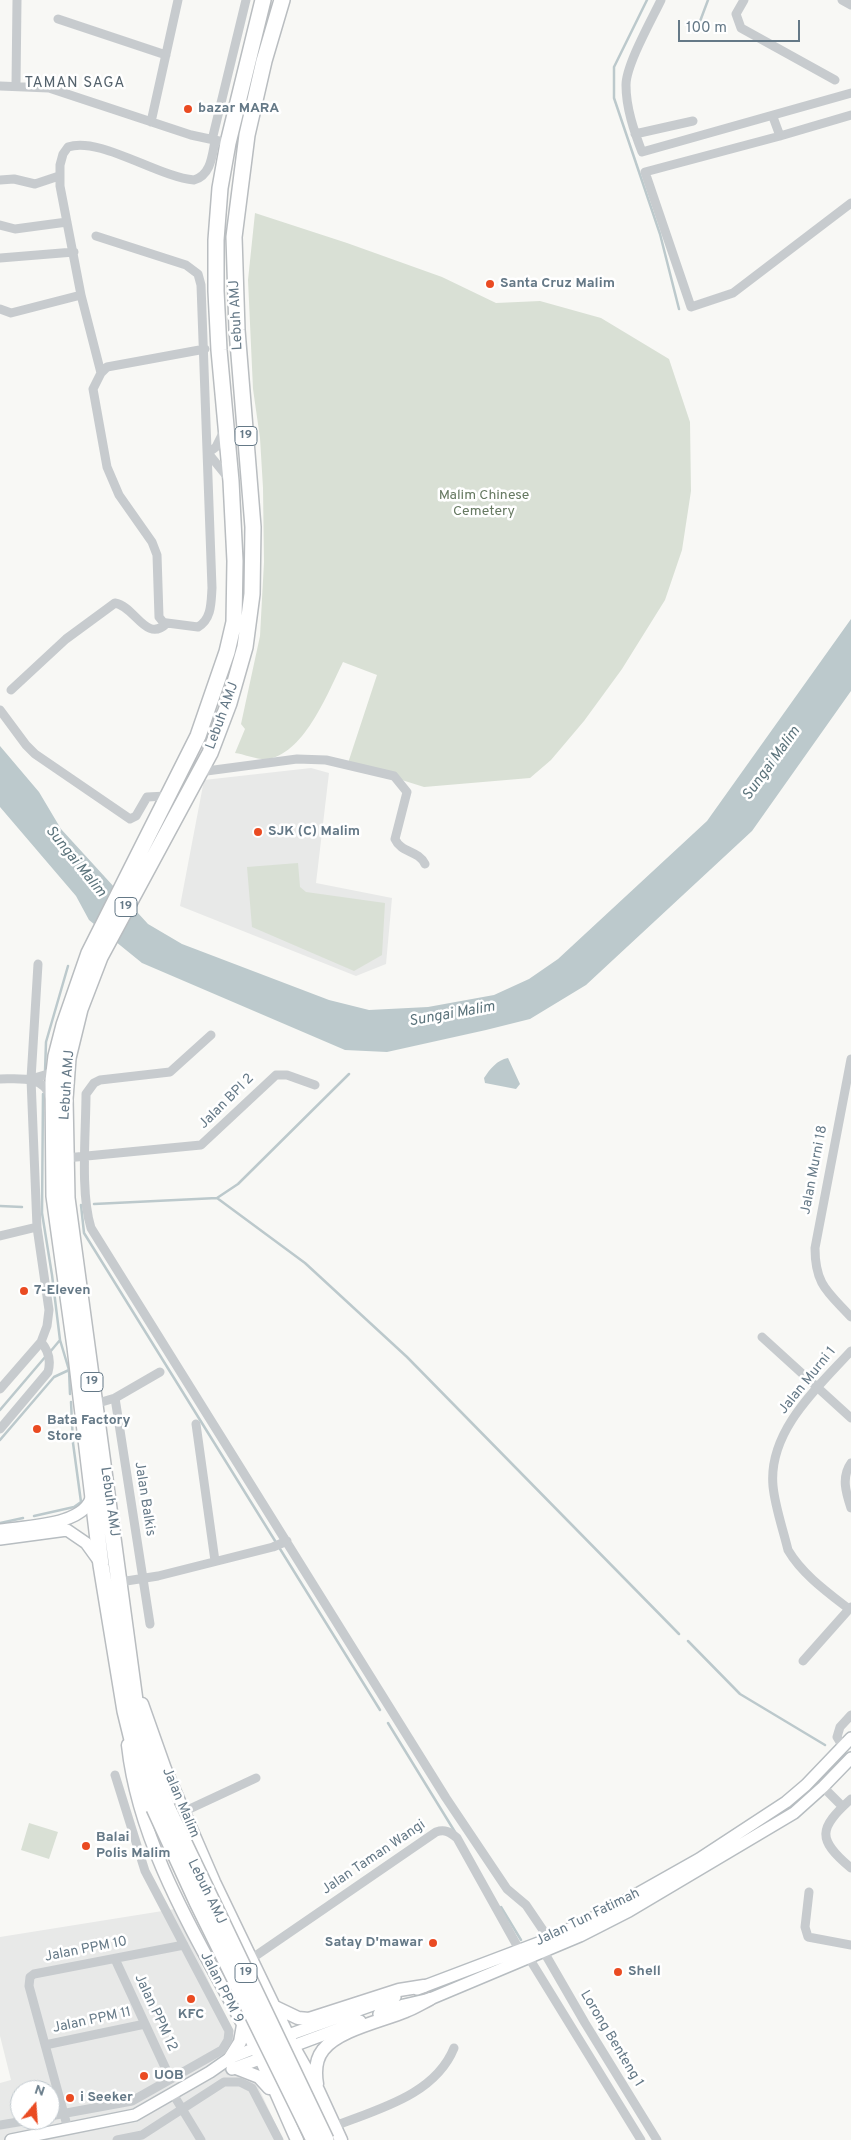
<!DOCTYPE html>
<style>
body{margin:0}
#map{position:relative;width:851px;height:2140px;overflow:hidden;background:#f8f8f5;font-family:Overpass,sans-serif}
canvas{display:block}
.north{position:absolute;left:10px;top:2080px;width:50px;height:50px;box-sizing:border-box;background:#fff;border:1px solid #c1c9cf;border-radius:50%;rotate:18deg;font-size:14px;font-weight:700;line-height:20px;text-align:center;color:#657987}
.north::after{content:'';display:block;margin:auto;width:18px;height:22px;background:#ea4b22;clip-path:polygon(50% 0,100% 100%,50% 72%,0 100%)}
.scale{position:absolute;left:678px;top:20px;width:122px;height:22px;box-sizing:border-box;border:2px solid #657987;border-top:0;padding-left:6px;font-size:15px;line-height:18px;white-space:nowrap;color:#657987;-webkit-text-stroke:4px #fff;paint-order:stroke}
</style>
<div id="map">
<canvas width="851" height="2140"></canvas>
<div class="north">N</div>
<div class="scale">100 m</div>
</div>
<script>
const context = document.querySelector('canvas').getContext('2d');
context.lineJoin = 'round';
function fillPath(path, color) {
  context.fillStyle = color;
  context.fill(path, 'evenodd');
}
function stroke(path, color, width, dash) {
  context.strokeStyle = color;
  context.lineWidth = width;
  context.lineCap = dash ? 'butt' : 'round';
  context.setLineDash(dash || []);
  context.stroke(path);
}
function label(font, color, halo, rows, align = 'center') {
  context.font = font + ' Overpass,sans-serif';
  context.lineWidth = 5;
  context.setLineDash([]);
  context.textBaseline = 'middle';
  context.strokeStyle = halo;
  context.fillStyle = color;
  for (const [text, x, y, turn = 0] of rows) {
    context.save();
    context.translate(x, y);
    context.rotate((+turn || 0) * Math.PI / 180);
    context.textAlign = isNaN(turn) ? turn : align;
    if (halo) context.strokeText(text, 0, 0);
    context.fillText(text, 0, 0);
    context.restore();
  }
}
const built = new Path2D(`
 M311,768l18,5 -13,110 76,15 -6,66 -30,12 -176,-70 24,-126z
 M175,1909l108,231h-283v-57l11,-3 -11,-44v-99zM20,2090h30v30h-30z`);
const green = new Path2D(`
 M255,213l92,30 95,34 54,26 44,-2 61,17 68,41 21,63 1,69 -9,59 -17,50 -43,69 -38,52 -33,39 -21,18 -106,9 -76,-24 29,-88 -34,-13c-15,30 -37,89 -74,97 -9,2 -25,-5 -34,-6l10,-24 -4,-5 19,-88 4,-74 -1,-74 -3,-50 -7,-49 -5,-109z
 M298,863l2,24 6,5 79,11 -3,52 -28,16 -102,-44 -5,-60z
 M29,1823l29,9 -9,27 -28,-9z`);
const water = new Path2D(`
 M851,619v72l-99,140 -166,154 -56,34 -44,11 -99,22 -42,-2 -203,-87 -53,-43 -13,-24 -76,-89v-61l39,46 22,37 87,95 34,20 147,56 40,10 59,-3 66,-12 35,-16 29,-20 149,-138z
 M508,1058l12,26 -4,5 -31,-6 -1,-5c6,-9 13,-18 24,-20z`);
const stream = new Path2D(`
 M647,0l-33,67v31l46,136 19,75
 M699,24l9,-24
 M45,1072l1,-30 22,-76
 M43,1094l-1,119 10,62 8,65 9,30 1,24
 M217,1198l88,65 102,94 272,277
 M94,1204l123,-6 21,-14 111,-110
 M81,1205l3,28 296,477
 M0,1206l22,1
 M50,1352l10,-12
 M0,1410l46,-54
 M0,1440l54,-63 15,-7
 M34,1516l40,-9 7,-5 -8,-59 -2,-41
 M0,1523l23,-5
 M688,1641l52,53 85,51
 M388,1723l67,109
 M501,1907l20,33`);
const street = new Path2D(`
 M661,0c-9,19 -35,65 -35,85 0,23 8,46 16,67l209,-59
 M744,0l-8,14 5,14 94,52
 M842,0l9,5
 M58,19l108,36
 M16,85l1,-85
 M0,86l49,2 142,47 28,6
 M851,115l-71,21 -135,36 46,135 42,-14 118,-90
 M773,117l7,19
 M151,122l27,-122
 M635,134l58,-13
 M212,140l34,-140
 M0,180l14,-1 21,5 24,-8
 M0,225l15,4 52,-7
 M0,258l74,-6
 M0,309l11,4 70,-18
 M101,373l-20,-78 -21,-109v-21l3,-11 5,-7c31,-11 90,30 126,33 17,-5 18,-24 21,-39
 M224,431l-8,16 -8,6 21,26
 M167,623l-4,-1 -4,-5 -2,-62 -5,-13 -33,-47 -12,-28 -14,-78 8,-16 6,-6 98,-18
 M11,690l55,-51 49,-36c20,3 31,41 52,20l31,4c14,-8 13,-25 14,-39l-11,-303 -3,-11 -12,-9 -90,-29
 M0,710l26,35 9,9 95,65 6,-3 11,-19 20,-1
 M199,772l98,-13 29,1 68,16 13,16 -12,47c6,14 23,11 30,25
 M211,1035l-41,37 -70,8 -6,3 -8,11c0,38 -6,99 5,134l355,570 61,91 19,16 23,34
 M851,1059l-36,189c0,37 13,44 36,69
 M0,1079c19,0 44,-4 50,18
 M31,1079l17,-5 6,-5
 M66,1158l135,-13 75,-70h11l28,10
 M0,1236l37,-9
 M762,1337l89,81
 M0,1389l41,-47 6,-16 2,-16 -12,-83 -6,-148 7,-115
 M115,1398l45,-26
 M95,1404l20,-6 35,226
 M196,1424l19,137
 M0,1429l48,-57c3,-11 1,-21 -7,-30
 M851,1463c-10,14 -5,30 0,45
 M120,1582l38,-6 115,-29 14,-6
 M849,1609c-22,-17 -47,-35 -61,-59 -5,-21 -13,-43 -15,-64 -5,-55 45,-99 78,-135
 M803,1661l48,-54
 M843,1747l-6,-10 3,-10 11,-12
 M823,1787l19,19
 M851,1799c-32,29 -35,40 0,69
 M183,1812l73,-34
 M809,1892l-4,35 3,10 43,8
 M544,1952l41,71 72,117
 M529,1958l112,182
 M115,1959l55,119
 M251,1959l185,-127c9,-3 14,0 21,6l63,113
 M45,2045l100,-21
 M173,2094l28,46
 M50,2116l82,-15 90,-51 6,-10 1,-9 -84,-160 -30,-96
 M0,2125l30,-5
 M335,2126c43,-17 100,-31 119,-78
 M68,2129l-39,-143 1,-9 4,-3 150,-29
 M117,2140l25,-5 82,-53h16l12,6 27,52`);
const secondary = new Path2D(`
 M0,1530c25,-4 88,-4 92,-36
 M0,1539l67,-9 19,13 13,18
 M417,1989l132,-50 56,-27 94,-53 87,-57 20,-17 45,-47
 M379,2014l25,-9 26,-6 150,-63 49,-25 165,-98 29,-26 28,-29
 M280,2038l115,-41
 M285,2049l75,-28
 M232,2069l36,-13
 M11,2140l124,-25 75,-43 20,-14 33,-13`);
const primary = new Path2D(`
 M142,1704l23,65 49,113 79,164 25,44 23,50
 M128,1745c12,109 77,205 127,302 15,30 28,62 42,93
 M275,2007l23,11 11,1 90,-29 25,-4
 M230,2058l10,-16 3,-17
 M236,2068l23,9 10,11
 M317,2084c-2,-12 -2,-24 6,-34 15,-20 59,-29 83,-39 8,-3 16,-8 24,-12`);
const highway = new Path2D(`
 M167,1807l-11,-27 -20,-72 -69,-510 -2,-99 3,-41 12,-49 20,-52 110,-204 19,-50 16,-56 7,-53 1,-67 -16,-197 -3,-93 13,-102 17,-74 18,-61
 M154,1808l-17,-48 -12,-49 -24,-146 -26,-218 -21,-151 -1,-115 3,-25 8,-31 25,-72 109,-217 29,-84 7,-30 1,-61 -4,-80 -12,-131 -3,-59v-51l4,-52 8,-45 35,-143`);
const highwayBridge = new Path2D(`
 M167,1807l159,333
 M154,1808l43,94 117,238`);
const markers = [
 [188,109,5,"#ea4b22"],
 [490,284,5,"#ea4b22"],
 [258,832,5,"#ea4b22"],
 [24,1291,5,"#ea4b22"],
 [37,1429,5,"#ea4b22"],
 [86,1846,5,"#ea4b22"],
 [433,1943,5,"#ea4b22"],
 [618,1972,5,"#ea4b22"],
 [191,1999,5,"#ea4b22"],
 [144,2076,5,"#ea4b22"],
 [70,2098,5,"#ea4b22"]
];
const shields = [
 [246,436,22],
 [126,907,22],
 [92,1382,22],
 [246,1973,22]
];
const shieldNames = [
 ["19",246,436],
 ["19",126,907],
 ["19",92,1382],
 ["19",246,1973]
];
const poiNames = [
 ["bazar MARA",198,109],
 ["Santa Cruz Malim",500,284],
 ["SJK (C) Malim",268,832],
 ["7-Eleven",34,1291],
 ["Bata Factory",47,1421],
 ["Store",47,1437],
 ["Balai",96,1838],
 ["Polis Malim",96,1854],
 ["Satay D'mawar",423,1943,"right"],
 ["Shell",628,1972],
 ["KFC",191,2015,"center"],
 ["UOB",154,2076],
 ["i Seeker",80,2098]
];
const streetNames = [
 ["Lebuh AMJ",237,315,-93],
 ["Lebuh AMJ",223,716,-70],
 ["Lebuh AMJ",68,1085,-86],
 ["Jalan BPI 2",227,1102,-45],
 ["Jalan Murni 18",815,1170,-79],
 ["Jalan Murni 1",808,1381,-51],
 ["Jalan Balkis",144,1499,81],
 ["Lebuh AMJ",109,1502,82],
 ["Jalan Malim",180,1803,67],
 ["Jalan Taman Wangi",374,1858,-34],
 ["Lebuh AMJ",206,1892,64],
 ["Jalan Tun Fatimah",588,1918,-26],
 ["Jalan PPM 10",86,1950,-11],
 ["Jalan PPM 9",221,1988,63],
 ["Jalan PPM 12",155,2013,65],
 ["Jalan PPM 11",92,2021,-12],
 ["Lorong Benteng 1",611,2039,59]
];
const parkNames = [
 ["Malim Chinese",484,496],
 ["Cemetery",484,512]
];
const neighbourhoodNames = [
 ["TAMAN SAGA",75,84]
];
const waterNames = [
 ["Sungai Malim",772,764,-54],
 ["Sungai Malim",75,862,51],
 ["Sungai Malim",452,1015,-10]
];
fillPath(built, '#e8e9e8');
fillPath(green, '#d9e0d5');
fillPath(water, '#bcc9cc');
stroke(stream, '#bcc9cc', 2.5);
stroke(secondary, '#b7bdc1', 14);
stroke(primary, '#babec2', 15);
stroke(highway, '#b9bdc0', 18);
stroke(street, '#c7cbce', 9);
stroke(secondary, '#fff', 11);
stroke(primary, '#fff', 12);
stroke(highway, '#fff', 15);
stroke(highwayBridge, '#b9bdc0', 18, []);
stroke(highwayBridge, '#fff', 15);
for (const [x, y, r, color] of markers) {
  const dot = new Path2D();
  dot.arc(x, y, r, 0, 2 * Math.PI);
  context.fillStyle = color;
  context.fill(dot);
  stroke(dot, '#fff', 2);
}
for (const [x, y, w] of shields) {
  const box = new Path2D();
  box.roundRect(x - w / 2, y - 9.5, w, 19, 4);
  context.fillStyle = '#fff';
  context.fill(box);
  stroke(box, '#657987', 1);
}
label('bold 12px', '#657987', null, shieldNames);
label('bold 14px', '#657987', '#fff', poiNames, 'left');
label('14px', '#657987', '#fff', streetNames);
label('14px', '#667961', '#fff', parkNames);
context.letterSpacing = '1px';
label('15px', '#54626c', '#fff', neighbourhoodNames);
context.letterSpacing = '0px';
label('italic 15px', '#5c747c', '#fff', waterNames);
</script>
